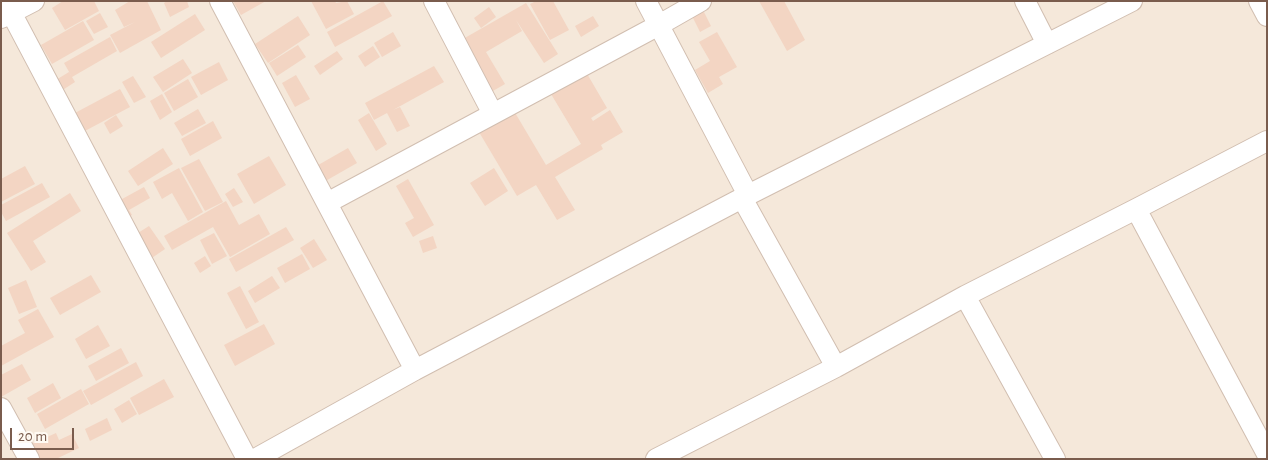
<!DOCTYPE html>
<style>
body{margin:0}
#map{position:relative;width:1268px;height:460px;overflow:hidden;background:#fdf6ec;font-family:"Alegreya Sans",sans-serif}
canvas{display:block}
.frame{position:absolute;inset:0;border:2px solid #7a5c4d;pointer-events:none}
.scale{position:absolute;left:10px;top:428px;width:64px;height:22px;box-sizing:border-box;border:2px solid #7a5c4d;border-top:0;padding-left:6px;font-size:15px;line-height:18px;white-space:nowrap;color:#7a5c4d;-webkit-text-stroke:4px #fffaf3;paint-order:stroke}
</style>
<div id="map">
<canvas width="1268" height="460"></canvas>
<div class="frame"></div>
<div class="scale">20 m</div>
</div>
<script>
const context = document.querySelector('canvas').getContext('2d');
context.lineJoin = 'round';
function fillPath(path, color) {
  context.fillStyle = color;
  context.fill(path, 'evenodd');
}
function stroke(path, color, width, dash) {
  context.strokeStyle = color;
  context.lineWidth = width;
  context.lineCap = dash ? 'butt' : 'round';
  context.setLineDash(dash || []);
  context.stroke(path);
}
const residential = new Path2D(`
 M1,1h1266v458h-1266z`);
const building = new Path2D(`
 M63,1h31l5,10 -34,19 -13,-22z
 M130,1h17l14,29 -41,23 -10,-18 25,-13 -11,5 -9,-17z
 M167,1h20l2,6 -19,10 -6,-14z
 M233,1h33l-25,14z
 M311,1h24l1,2 11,-2 7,13 -28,15z
 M383,1l9,15 -57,31 -8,-15z
 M536,1h17l16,29 -19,10 -20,-36z
 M759,1h25l21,39 -18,11z
 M526,3l32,51 -14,9 -28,-43 6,11 -36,21 19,32 -19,11 -30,-52z
 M489,7l7,10 -15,11 -7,-10z
 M702,8l9,18 -11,6 -9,-18z
 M100,13l8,14 -14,7 -8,-13z
 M195,14l10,16 -44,28 -10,-16z
 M298,16l12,19 -42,28 -13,-19z
 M593,16l6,10 -18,11 -6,-11z
 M83,21l11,19 -42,24 -11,-19z
 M393,32l8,14 -19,11 -8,-14z
 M717,32l20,35 -18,10 4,7 -15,9 -13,-23 15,-9 -11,-19z
 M110,37l7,14 -45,26 -8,-14z
 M298,45l8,12 -29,19 -8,-13z
 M373,46l7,11 -15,10 -7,-11z
 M337,51l6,8 -23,16 -6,-9z
 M183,59l9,14 -29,19 -10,-15z
 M219,62l9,18 -27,15 -10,-18z
 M434,66l10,16 -51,28 7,-3 10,19 -13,6 -10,-19 -13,7 -9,-17z
 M69,72l6,10 -17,11 -7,-10z
 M586,72l21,36 -16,10 2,3 17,-11 13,22 -22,13 2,4 -48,28 20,33 -18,10 -21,-35 -19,11 -38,-64 35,-21 32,54 35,-21 -30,-50z
 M296,75l14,24 -15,8 -13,-24z
 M133,76l13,21 -12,6 -12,-21z
 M188,79l10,18 -24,14 -10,-18z
 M120,89l10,18 -47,25 -10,-18z
 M162,94l10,18 -12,8 -10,-19z
 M198,109l8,14 -24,13 -8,-13z
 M369,113l18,31 -11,7 -18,-31z
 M116,115l7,11 -13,8 -6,-11z
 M213,121l9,17 -32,18 -9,-17z
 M163,148l10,16 -35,22 -10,-15z
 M348,148l9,15 -35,20 -9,-15z
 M269,156l17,29 -32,19 -17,-30z
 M199,159l24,43 -18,9 -24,-43z
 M25,166l10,18 -34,18v-23z
 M179,168l24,44 -15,9 -16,-28 -10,6 -9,-17z
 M494,168l14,23 -23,15 -15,-23z
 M408,179l26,46 -21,12 -8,-14 9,-5 -18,-32z
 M42,183l8,14 -44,24 -5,-9v-7z
 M144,187l6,11 -21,12 3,5 -10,5 -9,-16z
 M234,188l9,14 -10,5 -8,-13z
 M70,193l11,18 -48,30 13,21 -15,9 -24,-38z
 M226,201l13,24 20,-11 11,20 -40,23 -17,-30 -41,23 -8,-14z
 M149,226l16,23 -22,15 -16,-24z
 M286,227l8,13 -58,32 -7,-13z
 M214,233l13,23 -15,8 -12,-24z
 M433,236l4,12 -14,5 -4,-12z
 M314,239l13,21 -14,8 -13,-20z
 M302,254l8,15 -25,14 -8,-15z
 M205,256l6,10 -11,7 -6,-10z
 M91,275l10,17 -41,23 -10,-17z
 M272,276l8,12 -25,15 -7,-12z
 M26,280l11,27 -18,7 -11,-26z
 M240,286l19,36 -13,7 -19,-36z
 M38,309l16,28 -53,29v-20l24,-13 -7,-13z
 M264,324l11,20 -40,22 -11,-21z
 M98,325l12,21 -24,13 -11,-20z
 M121,348l8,15 -33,18 -8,-15z
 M136,362l7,14 -52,29 -8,-14z
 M22,364l9,16 -30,17v-22z
 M164,379l10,18 -35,18 -9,-17z
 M53,383l8,15 -26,15 -8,-15z
 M81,389l8,15 -44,25 -8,-15z
 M129,400l8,14 -15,9 -8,-14z
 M107,418l5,12 -22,11 -5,-12z
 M56,433l3,7 13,-6 7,14 -23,11h-26l-5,-12z`);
const street = new Path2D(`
 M5,1l242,458
 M220,1l195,369
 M434,1l59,113
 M646,1l102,194
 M1025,1l22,43
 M1259,1l8,15
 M1,18l33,-17
 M742,198l94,169
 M327,203l332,-178 42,-24
 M1136,209l131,245
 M965,296l90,163
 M1,408l28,51
 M255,459l160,-89 333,-175 384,-194
 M656,459l180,-92 129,-71 171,-87 131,-68`);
fillPath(residential, '#f5e8da');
fillPath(building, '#f3d5c3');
stroke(street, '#d1beb0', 22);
stroke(street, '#fff', 20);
</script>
